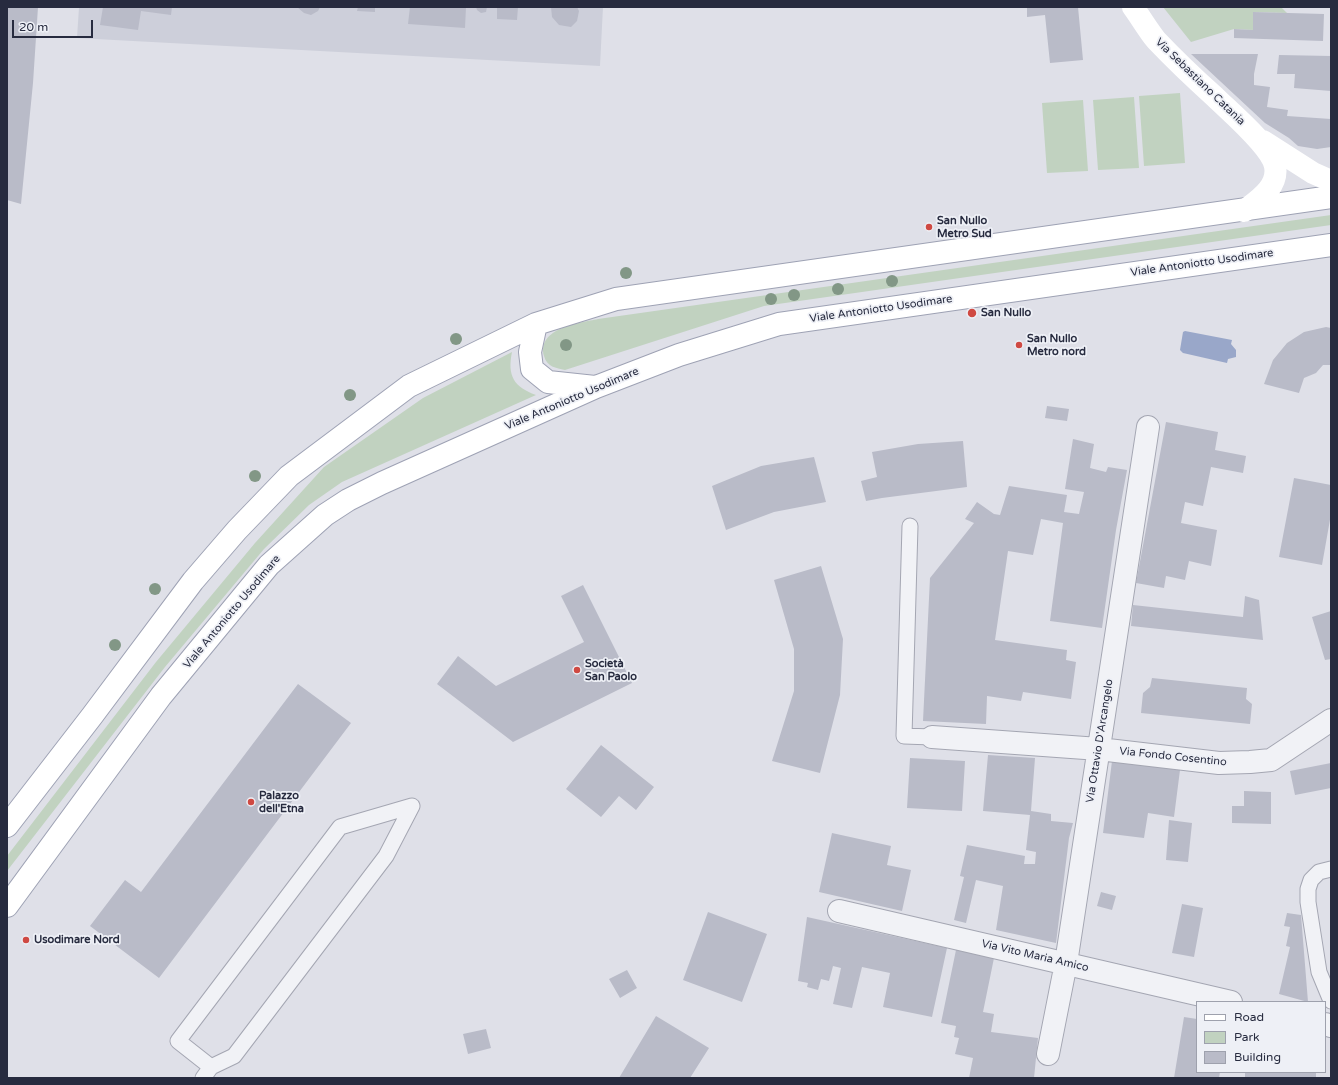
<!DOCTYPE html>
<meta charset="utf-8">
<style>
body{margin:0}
#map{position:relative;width:1338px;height:1085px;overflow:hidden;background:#dfe0e8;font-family:"Varela Round",sans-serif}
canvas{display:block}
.frame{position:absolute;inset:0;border:8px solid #272b3f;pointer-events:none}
.legend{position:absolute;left:1196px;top:1001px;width:130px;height:72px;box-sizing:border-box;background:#eef0f6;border:1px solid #9ea1ad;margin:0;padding:5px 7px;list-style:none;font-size:12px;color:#272b3f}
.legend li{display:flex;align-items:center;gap:8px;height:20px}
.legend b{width:20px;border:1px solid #9ea1ad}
.scale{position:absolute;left:12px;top:20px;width:81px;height:18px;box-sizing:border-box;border:2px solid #272b3f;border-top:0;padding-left:5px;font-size:12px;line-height:14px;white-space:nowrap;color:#272b3f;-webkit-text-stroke:3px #eef0f6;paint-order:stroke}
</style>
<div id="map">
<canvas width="1338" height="1085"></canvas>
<div class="frame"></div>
<ul class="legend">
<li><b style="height:5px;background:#fff"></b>Road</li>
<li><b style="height:11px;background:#c1d2c0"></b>Park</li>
<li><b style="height:11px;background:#b9bbc8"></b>Building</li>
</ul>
<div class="scale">20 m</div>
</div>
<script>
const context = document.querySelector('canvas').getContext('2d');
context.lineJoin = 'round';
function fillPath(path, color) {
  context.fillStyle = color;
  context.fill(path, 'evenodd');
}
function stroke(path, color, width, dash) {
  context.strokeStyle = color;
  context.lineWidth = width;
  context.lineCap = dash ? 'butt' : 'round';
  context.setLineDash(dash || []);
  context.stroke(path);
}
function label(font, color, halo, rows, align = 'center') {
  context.font = font + ' "Varela Round",sans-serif';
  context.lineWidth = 3.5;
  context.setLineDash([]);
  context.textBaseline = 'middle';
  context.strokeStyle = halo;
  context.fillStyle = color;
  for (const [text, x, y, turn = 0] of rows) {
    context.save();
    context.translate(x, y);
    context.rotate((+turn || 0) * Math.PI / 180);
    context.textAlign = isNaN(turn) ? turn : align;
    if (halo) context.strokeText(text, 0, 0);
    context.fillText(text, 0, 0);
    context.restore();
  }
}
const built = new Path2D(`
 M79,7h524l-3,59 -523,-28z`);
const green = new Path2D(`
 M1163,7h118l6,6 -34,-1v18l-19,-1 -43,13z
 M1180,93l5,70 -41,3 -5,-70z
 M1134,97l5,71 -41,2 -5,-70z
 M1083,100l5,71 -41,2 -5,-70z
 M1331,215v10l-567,81 -199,64c-9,-2 -18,-3 -21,-14 -7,-28 35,-33 54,-37z
 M512,352c-5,24 2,35 24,43l-194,87 -33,23 -45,44 -99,118 -158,204v-15l149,-194 99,-119 69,-76 99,-69z`);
const water = new Path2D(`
 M1185,331l47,9 -1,4 5,6v7l-8,2 -1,4 -44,-10 -3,-3 3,-18z`);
const building = new Path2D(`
 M7,7h31l-5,76 -12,121 -14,-4z
 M103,7h69l-1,8 -30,-4 -3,19 -38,-5z
 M297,7h23l-2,4 -7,4 -7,-2z
 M358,7h17v5l-18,-1z
 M410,7h56l-1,21 -57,-4z
 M476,7h11l-1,5 -5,1 -4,-3z
 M497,7h21l-1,13 -20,-1z
 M551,7h26l2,4 -2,10 -6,6 -12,-2 -7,-8z
 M1027,7h51l5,53 -33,3 -5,-48 -18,2z
 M1253,12l71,2 -1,27 -89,-3v-9l19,1z
 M1191,54h67l-4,20v11l16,2 -3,20 21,3 -1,6 44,3v28l-14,2 -19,-3 -9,-8 -24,-15z
 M1279,55l52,1v35l-37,-3 1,-14h-18z
 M1326,327l5,1v37h-8l-7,8 -12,5 -5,15 -35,-9 9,-24 14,-17 17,-11z
 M1047,406l22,3 -2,12 -22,-3z
 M1166,422l52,10 -3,18 31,6 -3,17 -32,-6 -8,39 -18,-4 -4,21 36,7 -6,36 -22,-5 -4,19 -19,-4 -2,12 -28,-5z
 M1073,439l21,5 -4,24 16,4 2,-5 19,3 -11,60 -14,98 -52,-7 13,-98 -22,-4 -8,36 -25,-4 -13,89 72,10 -1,10 10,2 -5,37 -48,-7 -2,9 -34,-5 -1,28 -63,-3 7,-143 44,-55 -9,-4 12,-17 17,12 6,1 9,-29 58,9 -3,17 15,2 5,-22 -19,-3z
 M963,441l4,46 -85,11 -16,3 -5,-20 16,-4 -5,-25 46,-8z
 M814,457l12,45 -52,10 -48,18 -14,-44 49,-20z
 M1294,478l37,7v29l-9,51 -43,-8z
 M821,566l22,73 -3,56 -20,78 -48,-12 22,-70v-42l-20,-69z
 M583,585l49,98 -119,59 -76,-58 21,-28 38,30 88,-44 -23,-46z
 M1245,596l14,4 4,40 -132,-14 2,-21 110,12z
 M1331,611v48l-6,1 -13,-43z
 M1152,678l95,10 -1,11 6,5 -2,20 -109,-11 2,-20 7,-6z
 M298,684l53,39 -192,255 -69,-52 35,-46 16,12z
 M601,745l53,42 -18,23 -17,-14 -18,21 -35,-28z
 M988,755l47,3 -4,53 20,3v7l22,2 -4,15 -13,105 -60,-13 7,-44 -27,-6 -10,43 -12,-3 10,-43 -4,-1 7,-31 58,11 -1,8h11l1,-12 -10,-2 4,-35 -47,-4z
 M910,758l55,3 -3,50 -55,-3z
 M1112,761l68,9 -6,47 -26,-4 -4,25 -41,-5z
 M1331,763v25l-36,7 -5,-24z
 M1244,791l27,1v32l-39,-1v-17h12z
 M1169,820l23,3 -4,39 -22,-2z
 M832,833l59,13 -4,19 24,5 -9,41 -83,-19z
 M1101,892l15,4 -4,14 -15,-4z
 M1182,904l21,4 -9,49 -22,-4z
 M708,912l59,22 -25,68 -59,-22z
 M1287,913l14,2 7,87 -29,-8 11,-47 -4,-1 4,-19 -6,-1z
 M807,917l140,31 -15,69 -49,-10 7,-34 -28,-6 -10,41 -19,-4 8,-36 -8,-2 -4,15 -8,-2 -3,11 -11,-3 1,-4 -10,-2z
 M956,950l38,8 -11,54 11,2 -3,18 47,6 -4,40h-65l4,-20 -18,-4 4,-16 -5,-1 2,-11 -15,-3z
 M627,970l10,18 -17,10 -11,-19z
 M656,1016l53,32 -19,30h-71z
 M1184,1017l13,2v53h23l-1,6h-45z
 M486,1029l5,19 -23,6 -5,-20z
 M1245,1072h54l17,1v5h-71z`);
const lane = new Path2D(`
 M910,526l-6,210 28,1
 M1331,869l-12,3 -8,8 -3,9v13l11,70 12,29
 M203,1078l8,-11 23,-11 152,-200 26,-50 -72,21 -162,214 33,26`);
const street = new Path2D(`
 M932,737l167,12 120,14 31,-1 21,-2 60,-40
 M839,911l392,91
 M1325,1024l6,2
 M1048,1054l18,-91 82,-536`);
const secondary = new Path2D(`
 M1133,7c8,11 15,23 23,33 19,20 39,39 59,57 15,15 56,49 60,69 4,21 -17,34 -31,45
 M1263,141l50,32 18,8`);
const primary = new Path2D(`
 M536,324l-6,28 2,17 16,13 47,5
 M7,826l85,-110 101,-135 44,-51 52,-54 120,-90 127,-62 80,-25 715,-102
 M7,906l154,-210 108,-131 56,-50 23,-15 34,-17 214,-96 83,-32 100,-31 552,-79`);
const trees = [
 [626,273],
 [892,281],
 [838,289],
 [794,295],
 [771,299],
 [456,339],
 [566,345],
 [350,395],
 [255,476],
 [155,589],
 [115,645]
];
const markers = [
 [929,227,4,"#cf4942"],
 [972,313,5,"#cf4942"],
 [1019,345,4,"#cf4942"],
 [577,670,4,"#cf4942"],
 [251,802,4,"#cf4942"],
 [26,940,4,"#cf4942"]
];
const streetNames = [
 ["Via Sebastiano Catania",1200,82,44],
 ["Viale Antoniotto Usodimare",1202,263,-8],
 ["Viale Antoniotto Usodimare",881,309,-8],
 ["Viale Antoniotto Usodimare",572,399,-23],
 ["Viale Antoniotto Usodimare",232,612,-50],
 ["Via Ottavio D'Arcangelo",1100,741,-81],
 ["Via Fondo Cosentino",1173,757,6],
 ["Via Vito Maria Amico",1035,956,13]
];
const poiNames = [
 ["San Nullo",937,221],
 ["Metro Sud",937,234],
 ["San Nullo",981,313],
 ["San Nullo",1027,339],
 ["Metro nord",1027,352],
 ["Società",585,664],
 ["San Paolo",585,677],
 ["Palazzo",259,796],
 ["dell'Etna",259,809],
 ["Usodimare Nord",34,940]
];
fillPath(built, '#cdcfda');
fillPath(green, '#c1d2c0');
fillPath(water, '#99a7c9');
fillPath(building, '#b9bbc8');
stroke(lane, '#a4a6b2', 17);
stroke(street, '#a4a6b2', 24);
stroke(primary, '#9ea2b4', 24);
stroke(lane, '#f1f2f6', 15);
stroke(street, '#f1f2f6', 22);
stroke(secondary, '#fff', 22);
stroke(primary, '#fff', 22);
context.fillStyle = '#829786';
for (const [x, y] of trees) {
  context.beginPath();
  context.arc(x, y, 6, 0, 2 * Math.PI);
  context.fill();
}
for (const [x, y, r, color] of markers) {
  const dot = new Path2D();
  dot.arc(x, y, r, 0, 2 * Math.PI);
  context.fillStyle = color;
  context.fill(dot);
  stroke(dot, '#eef0f6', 1.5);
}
label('11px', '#272b3f', '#eef0f6', streetNames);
label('bold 11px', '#272b3f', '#eef0f6', poiNames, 'left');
</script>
